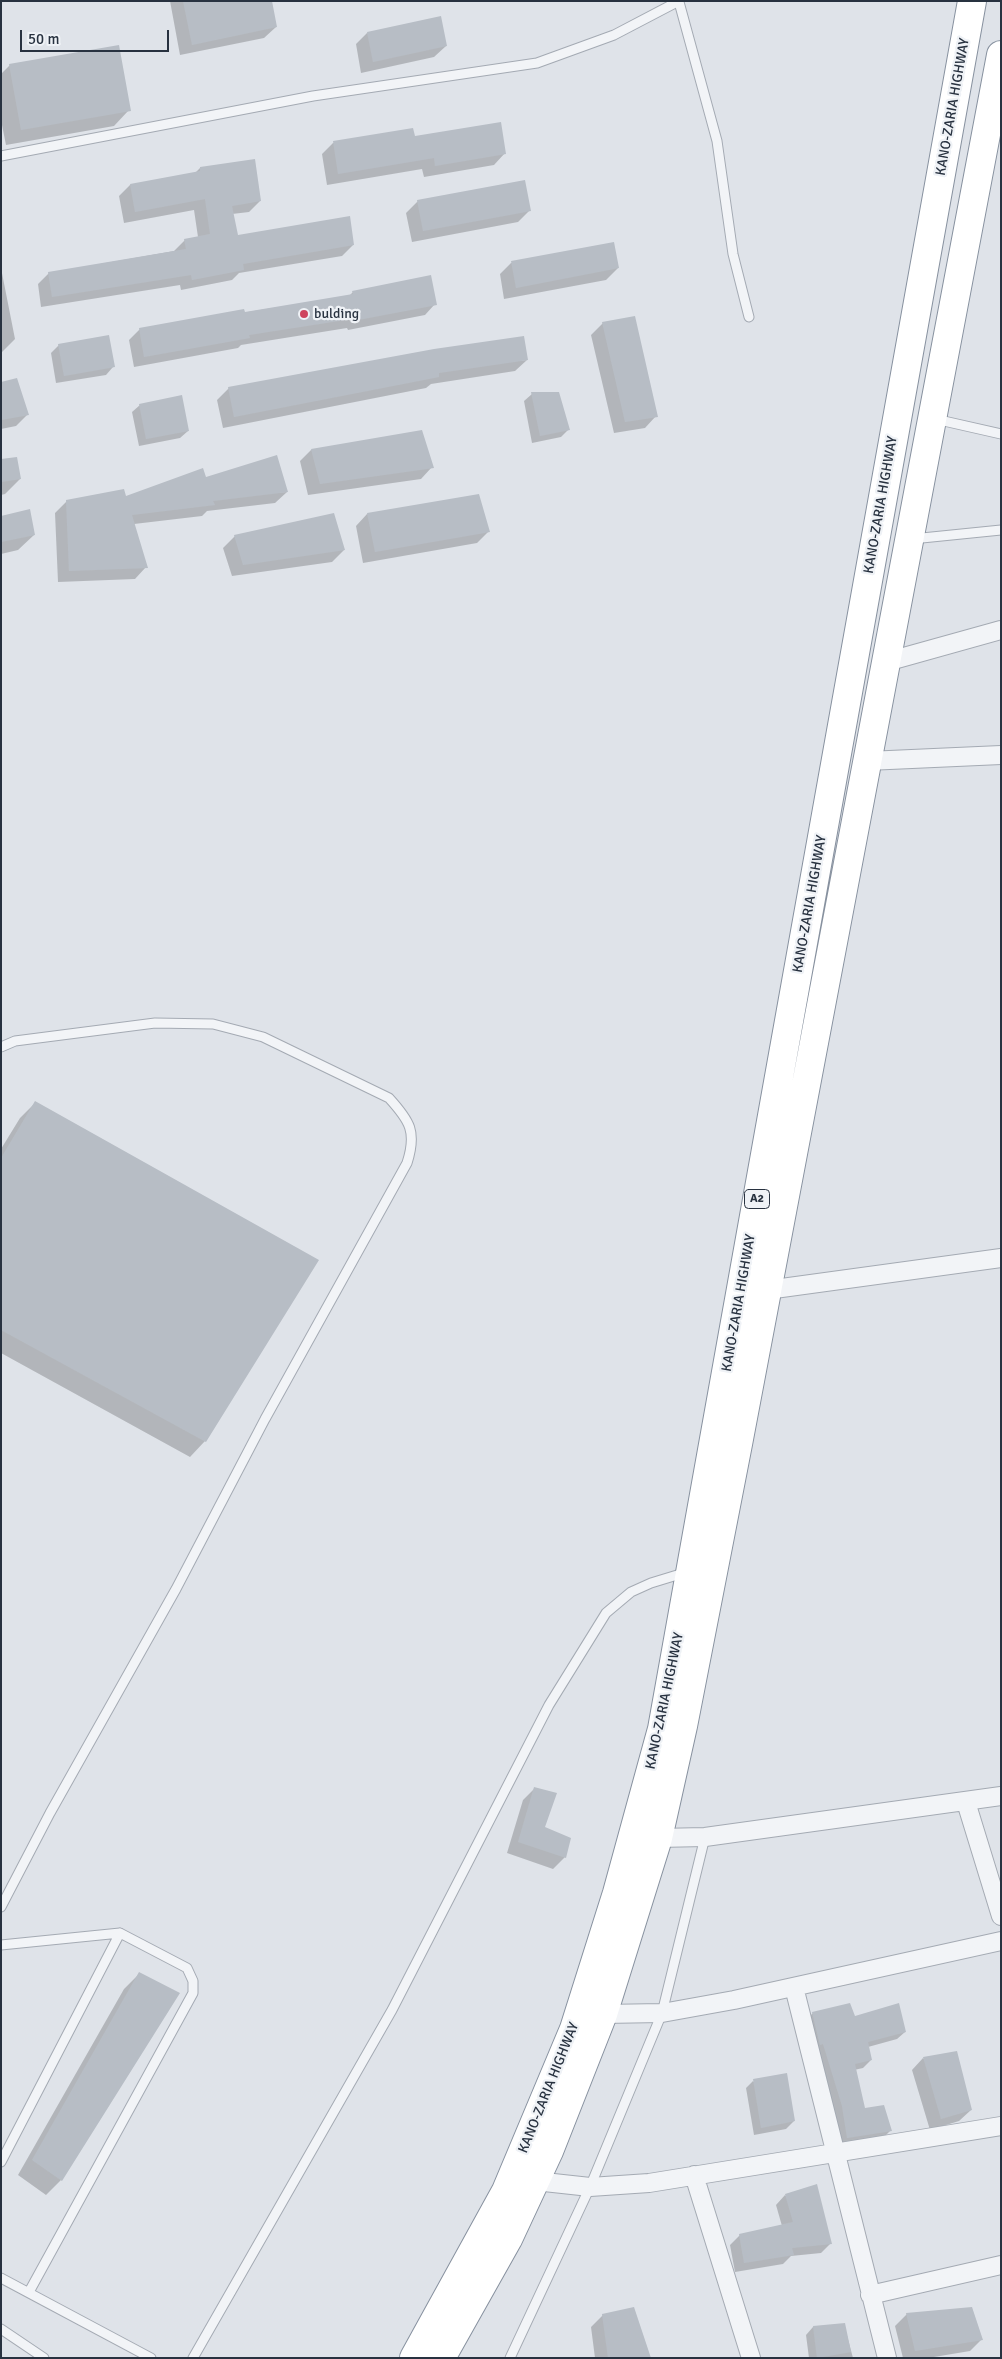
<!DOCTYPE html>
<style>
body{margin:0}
#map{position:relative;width:1002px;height:2359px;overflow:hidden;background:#dfe3e9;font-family:Signika,sans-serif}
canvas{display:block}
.frame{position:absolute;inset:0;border:2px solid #283240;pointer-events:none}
.scale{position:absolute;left:20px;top:30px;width:149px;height:22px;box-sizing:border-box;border:2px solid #283240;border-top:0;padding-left:6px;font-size:15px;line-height:18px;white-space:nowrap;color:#283240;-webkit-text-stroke:4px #eff2f6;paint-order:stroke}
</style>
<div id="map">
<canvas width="1002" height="2359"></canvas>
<div class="frame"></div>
<div class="scale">50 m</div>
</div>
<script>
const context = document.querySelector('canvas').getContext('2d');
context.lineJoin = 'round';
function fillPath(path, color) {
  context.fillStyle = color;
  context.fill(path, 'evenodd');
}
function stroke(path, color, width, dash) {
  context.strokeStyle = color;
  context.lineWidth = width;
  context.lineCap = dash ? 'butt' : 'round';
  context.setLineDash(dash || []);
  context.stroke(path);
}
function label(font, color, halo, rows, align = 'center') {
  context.font = font + ' Signika,sans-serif';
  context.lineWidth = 4.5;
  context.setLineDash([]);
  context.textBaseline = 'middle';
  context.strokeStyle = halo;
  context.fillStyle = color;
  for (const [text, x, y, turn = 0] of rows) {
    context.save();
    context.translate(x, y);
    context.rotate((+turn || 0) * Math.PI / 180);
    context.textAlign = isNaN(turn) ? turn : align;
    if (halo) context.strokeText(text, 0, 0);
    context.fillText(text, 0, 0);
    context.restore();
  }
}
const shadow = new Path2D(`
 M271,1l5,26 -12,11 -84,17 -10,-54z
 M367,33l79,13 -12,11 -73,16 -5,-29z
 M10,65l119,45 -15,16 -108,19 -5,-25v-46z
 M414,138l91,15 -11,12 -70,12 -2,-8 -95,16 -5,-31 11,-11z
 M200,168l60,33 -11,11 -17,2 5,23 116,8 -11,11 -103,17 -7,7 -51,10 -1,-5 -139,22 -3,-23 11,-11 125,-22 11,-11 13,-3 -4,-27 -70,13 -5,-27 11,-11 65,-12z
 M418,201l111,10 -11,11 -106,20 -6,-29z
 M613,244l5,24 -12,12 -102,19 -4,-25 11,-11z
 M1,268l14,71 -14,14z
 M353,292l82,12 -10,11 -77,15 -1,-2 -106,17 -3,3 -104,19 -5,-27 11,-11 209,-33z
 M603,323l53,93 -11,12 -31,5 -23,-98z
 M59,345l54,22 -7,8 -50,8 -5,-30z
 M527,360l-12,11 -84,13 -5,4 -203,40 -6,-28 12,-12z
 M1,383l26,32 -11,11 -15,3z
 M532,394l37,35 -8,8 -29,6 -8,-42z
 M140,405l48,26 -8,7 -41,8 -7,-34z
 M311,450l121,17 -11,12 -113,16 -8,-34z
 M1,461l19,18 -15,15 -4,1z
 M287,492l-12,11 -68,8 -5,5 -68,8 12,43 -11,12 -77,3 -3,-69 12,-12z
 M367,514l122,17 -12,12 -114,20 -7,-37z
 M1,517l33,18 -16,15 -17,4z
 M235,536l109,14 -12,12 -100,14 -9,-28z
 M35,1103l170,338 -15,16 -189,-104v-204l19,-31z
 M534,1789l9,39 22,29 -12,12 -46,-16 16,-53z
 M139,1974l-78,206 -15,15 -28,-20 106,-186z
 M813,2013l41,5 51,14 -8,7 -29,8 3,13 -8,8 -9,2 10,39 27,21 -8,8 -43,7 -35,-124z
 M923,2058l48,52 -12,11 -29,9 -18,-60z
 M753,2081l41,40 -8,8 -32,6 -8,-47z
 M785,2195l46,48 -10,10 -30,3 -8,8 -48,8 -5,-27 10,-10 42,-9 -6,-21z
 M907,2314l75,25 -12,12 -42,7h-25l-8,-32z
 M603,2315l47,43h-55l-4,-31z
 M844,2324l9,34h-44l-3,-23 7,-8z`);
const building = new Path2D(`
 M183,1h89l5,26 -85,18z
 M441,16l6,30 -74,16 -6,-30z
 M119,45l12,66 -110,19 -12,-66z
 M501,122l5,32 -71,12 -1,-8 -96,16 -5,-33 80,-13 2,8z
 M255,159l6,42 -29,5 6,29 112,-19 4,29 -111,19 1,6 -52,10 -1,-5 -139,22 -4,-25 138,-23 -2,-10 26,-5 -5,-35 -70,13 -5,-28 70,-13v-4z
 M525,180l6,31 -108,20 -6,-31z
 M614,242l5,26 -103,20 -5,-27z
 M431,275l6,30 -79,15v-2l-109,17 1,3 -106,19 -5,-29 105,-19 1,3 108,-18 -1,-3z
 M635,316l23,101 -33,5 -23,-100z
 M109,335l6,32 -51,9 -6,-32z
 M524,336l4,24 -89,13v4l-205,40 -6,-30 206,-38z
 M17,378l12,37 -28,5v-38z
 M531,392h28l11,38 -30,6z
 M182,395l7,36 -43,8 -7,-35z
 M422,430l12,38 -114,16 -9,-35z
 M277,455l11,37 -75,9 2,4 -83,10 16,53 -79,3 -3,-71 58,-11 2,7 77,-28 3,9z
 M17,457l4,22 -20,3v-23z
 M479,494l11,38 -115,20 -8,-39z
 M30,509l5,26 -34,7v-26z
 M334,513l11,37 -102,15 -9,-30z
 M35,1101l284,159 -113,182 -205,-112v-172z
 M534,1787l23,6 -12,34 26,11 -5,20 -48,-16z
 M139,1972l41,21 -118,188 -30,-21z
 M850,2003l5,13 44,-13 7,29 -38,10 4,18 -17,4 10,44 19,-3 8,26 -45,7 -5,-32 -19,-62 -3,1 -8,-33z
 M957,2051l15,59 -31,9 -18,-62z
 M787,2073l8,48 -34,7 -8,-49z
 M817,2184l15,60 -40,4 2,7 -50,8 -5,-29 54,-12 -8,-28z
 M634,2307l17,51h-43l-6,-44z
 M972,2307l11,33 -68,11 -9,-38z
 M845,2323l6,29 -34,6 -4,-32z`);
const lane = new Path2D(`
 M679,2l38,139 16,113 16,63
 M1,156l312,-60 224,-33 77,-28 65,-34
 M935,419l66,15
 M912,539l89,-9
 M1,1047l14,-6 140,-18 58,1 50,13 126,61c21,23 28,34 18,65l-142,256 -89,170 -126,224 -49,94
 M1,1945l119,-12 67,35 6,13v12l-164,299
 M1,2162l119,-229
 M1,2278l150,80
 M1,2329l43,29
 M193,2358l199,-348 157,-305 57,-92 25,-21 20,-9 36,-11
 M510,2358l80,-171 72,-174 43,-176`);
const street = new Path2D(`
 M886,662l115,-32
 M867,761l134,-6
 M767,1290l234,-32
 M966,1802l35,114
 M658,1838l47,-1 296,-41
 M794,1987l93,371
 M603,2014l59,-1 72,-13 267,-59
 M694,2175l57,183
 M535,2181l55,6 59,-4 352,-57
 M870,2295l131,-30`);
const highway = new Path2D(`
 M414,2358l92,-167 68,-162 43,-136 45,-164 310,-1728
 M441,2358l67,-119 41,-88 54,-137 55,-176 25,-112 55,-282 263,-1389`);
const markers = [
 [304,314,5,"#ce445d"]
];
const shields = [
 [757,1199,25]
];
const shieldNames = [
 ["A2",757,1199]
];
const streetNames = [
 ["KANO-ZARIA HIGHWAY",953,107,-80],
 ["KANO-ZARIA HIGHWAY",881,505,-80],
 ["KANO-ZARIA HIGHWAY",810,904,-80],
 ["KANO-ZARIA HIGHWAY",739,1303,-80],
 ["KANO-ZARIA HIGHWAY",665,1701,-78],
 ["KANO-ZARIA HIGHWAY",549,2088,-68]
];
const poiNames = [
 ["bulding",314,314]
];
fillPath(shadow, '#0003');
fillPath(building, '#b7bdc5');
stroke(lane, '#a4aab3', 11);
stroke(street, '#a4aab3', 20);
stroke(highway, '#87919f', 30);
stroke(lane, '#f2f4f7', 9);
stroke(street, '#f2f4f7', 18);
stroke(highway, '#fff', 28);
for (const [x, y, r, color] of markers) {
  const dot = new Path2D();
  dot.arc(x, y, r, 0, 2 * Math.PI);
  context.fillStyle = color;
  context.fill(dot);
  stroke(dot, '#eff2f6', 2);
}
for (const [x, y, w] of shields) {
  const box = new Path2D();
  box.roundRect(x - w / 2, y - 9.5, w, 19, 4);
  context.fillStyle = '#eff2f6';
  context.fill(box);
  stroke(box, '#283240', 1);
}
label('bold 12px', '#283240', null, shieldNames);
label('14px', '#283240', '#eff2f6', streetNames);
label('14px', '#283240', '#eff2f6', poiNames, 'left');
</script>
